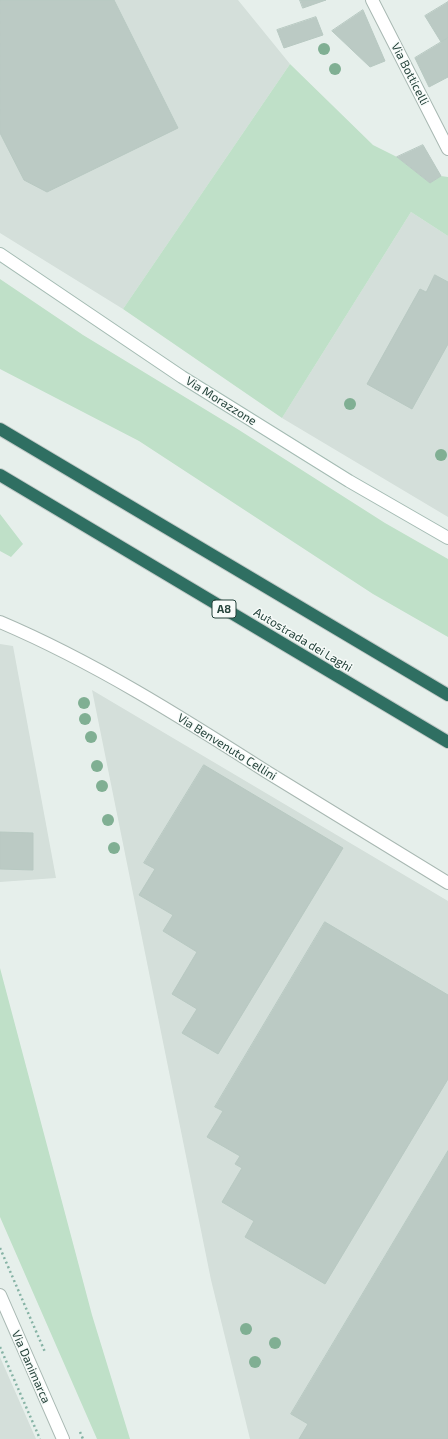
<!DOCTYPE html>
<style>
body{margin:0}
canvas{display:block;background:#e6efeb}
</style>
<canvas width="448" height="1439"></canvas>
<script>
const context = document.querySelector('canvas').getContext('2d');
context.lineJoin = 'round';
function fillPath(path, color) {
  context.fillStyle = color;
  context.fill(path, 'evenodd');
}
function stroke(path, color, width, dash) {
  context.strokeStyle = color;
  context.lineWidth = width;
  context.lineCap = dash ? 'butt' : 'round';
  context.setLineDash(dash || []);
  context.stroke(path);
}
function label(font, color, halo, rows, align = 'center') {
  context.font = font + ' "Exo 2",sans-serif';
  context.lineWidth = 3;
  context.setLineDash([]);
  context.textBaseline = 'middle';
  context.strokeStyle = halo;
  context.fillStyle = color;
  for (const [text, x, y, turn = 0] of rows) {
    context.save();
    context.translate(x, y);
    context.rotate((+turn || 0) * Math.PI / 180);
    context.textAlign = isNaN(turn) ? turn : align;
    if (halo) context.strokeText(text, 0, 0);
    context.fillText(text, 0, 0);
    context.restore();
  }
}
const built = new Path2D(`
 M0,0h238l52,64 -167,245 -123,-76z
 M411,212l37,24v281l-166,-99z
 M0,644l13,2 43,232 -56,4z
 M92,690l356,211v538h-198l-39,-159z
 M0,1357l36,82h-36z`);
const green = new Path2D(`
 M290,64l83,81 24,12 33,26 11,-7 7,1v59l-37,-24 -129,206 -159,-109z
 M0,279l83,56 156,95 146,93 63,36v78l-75,-43 -234,-153 -139,-72z
 M0,514l23,30 -12,13 -11,-6z
 M0,968l92,347 38,124h-33l-97,-222z`);
const building = new Path2D(`
 M0,0h114l64,128 -131,64 -23,-12 -24,-47z
 M300,0h26l-23,8z
 M448,2v36l-7,4 -16,-26z
 M363,10l22,51 -15,6 -38,-36z
 M316,17l7,18 -39,13 -7,-18z
 M448,38v39l-19,10 -14,-29z
 M423,145l18,31 -11,7 -33,-26z
 M435,275l13,7v62l-36,65 -45,-25 53,-95 6,3z
 M204,765l139,83 -125,206 -36,-21 15,-24 -25,-15 25,-42 -34,-21 10,-16 -34,-20 16,-26 -11,-6z
 M0,832l33,1v37l-33,-1z
 M325,922l123,73v84l-123,205 -80,-47 9,-16 -32,-19 20,-34 -7,-4 5,-8 -33,-19 16,-26 -8,-4z
 M448,1151v288h-149l9,-15 -17,-10z`);
const path = new Path2D(`
 M0,1248l45,104
 M0,1347l40,92
 M80,1432l3,7`);
const street = new Path2D(`
 M372,0l76,149
 M0,622c94,40 181,95 267,150 60,37 121,74 181,111
 M0,1295l63,144`);
const secondary = new Path2D(`
 M0,254l182,123 167,104 99,57`);
const highway = new Path2D(`
 M0,429l448,266
 M0,475l448,267`);
const trees = [
 [324,49],
 [335,69],
 [350,404],
 [441,455],
 [84,703],
 [85,719],
 [91,737],
 [97,766],
 [102,786],
 [108,820],
 [114,848],
 [246,1329],
 [275,1343],
 [255,1362]
];
const shields = [
 [224,609,24]
];
const shieldNames = [
 ["A8",224,609]
];
const streetNames = [
 ["Via Botticelli",410,74,63],
 ["Via Morazzone",221,401,32],
 ["Autostrada dei Laghi",303,640,31],
 ["Via Benvenuto Cellini",227,747,32],
 ["Via Danimarca",31,1367,66]
];
fillPath(built, '#d4dfda');
fillPath(green, '#bfe0c8');
fillPath(building, '#bbcac4');
stroke(building, '#b8c9c2', 1);
stroke(street, '#a8b8b2', 14);
stroke(secondary, '#a4bbb3', 14);
stroke(highway, '#c2cac8', 14);
stroke(path, '#86b3a5', 2.5, [2, 3]);
stroke(street, '#fff', 12);
stroke(secondary, '#fff', 12);
stroke(highway, '#2f6f62', 12);
context.fillStyle = '#80af93';
for (const [x, y] of trees) {
  context.beginPath();
  context.arc(x, y, 6, 0, 2 * Math.PI);
  context.fill();
}
for (const [x, y, w] of shields) {
  const box = new Path2D();
  box.roundRect(x - w / 2, y - 9, w, 18, 3);
  context.fillStyle = '#f7fbf9';
  context.fill(box);
  stroke(box, '#24423a', 1);
}
label('bold 11px', '#24423a', null, shieldNames);
label('12px', '#24423a', '#f7fbf9', streetNames);
</script>
